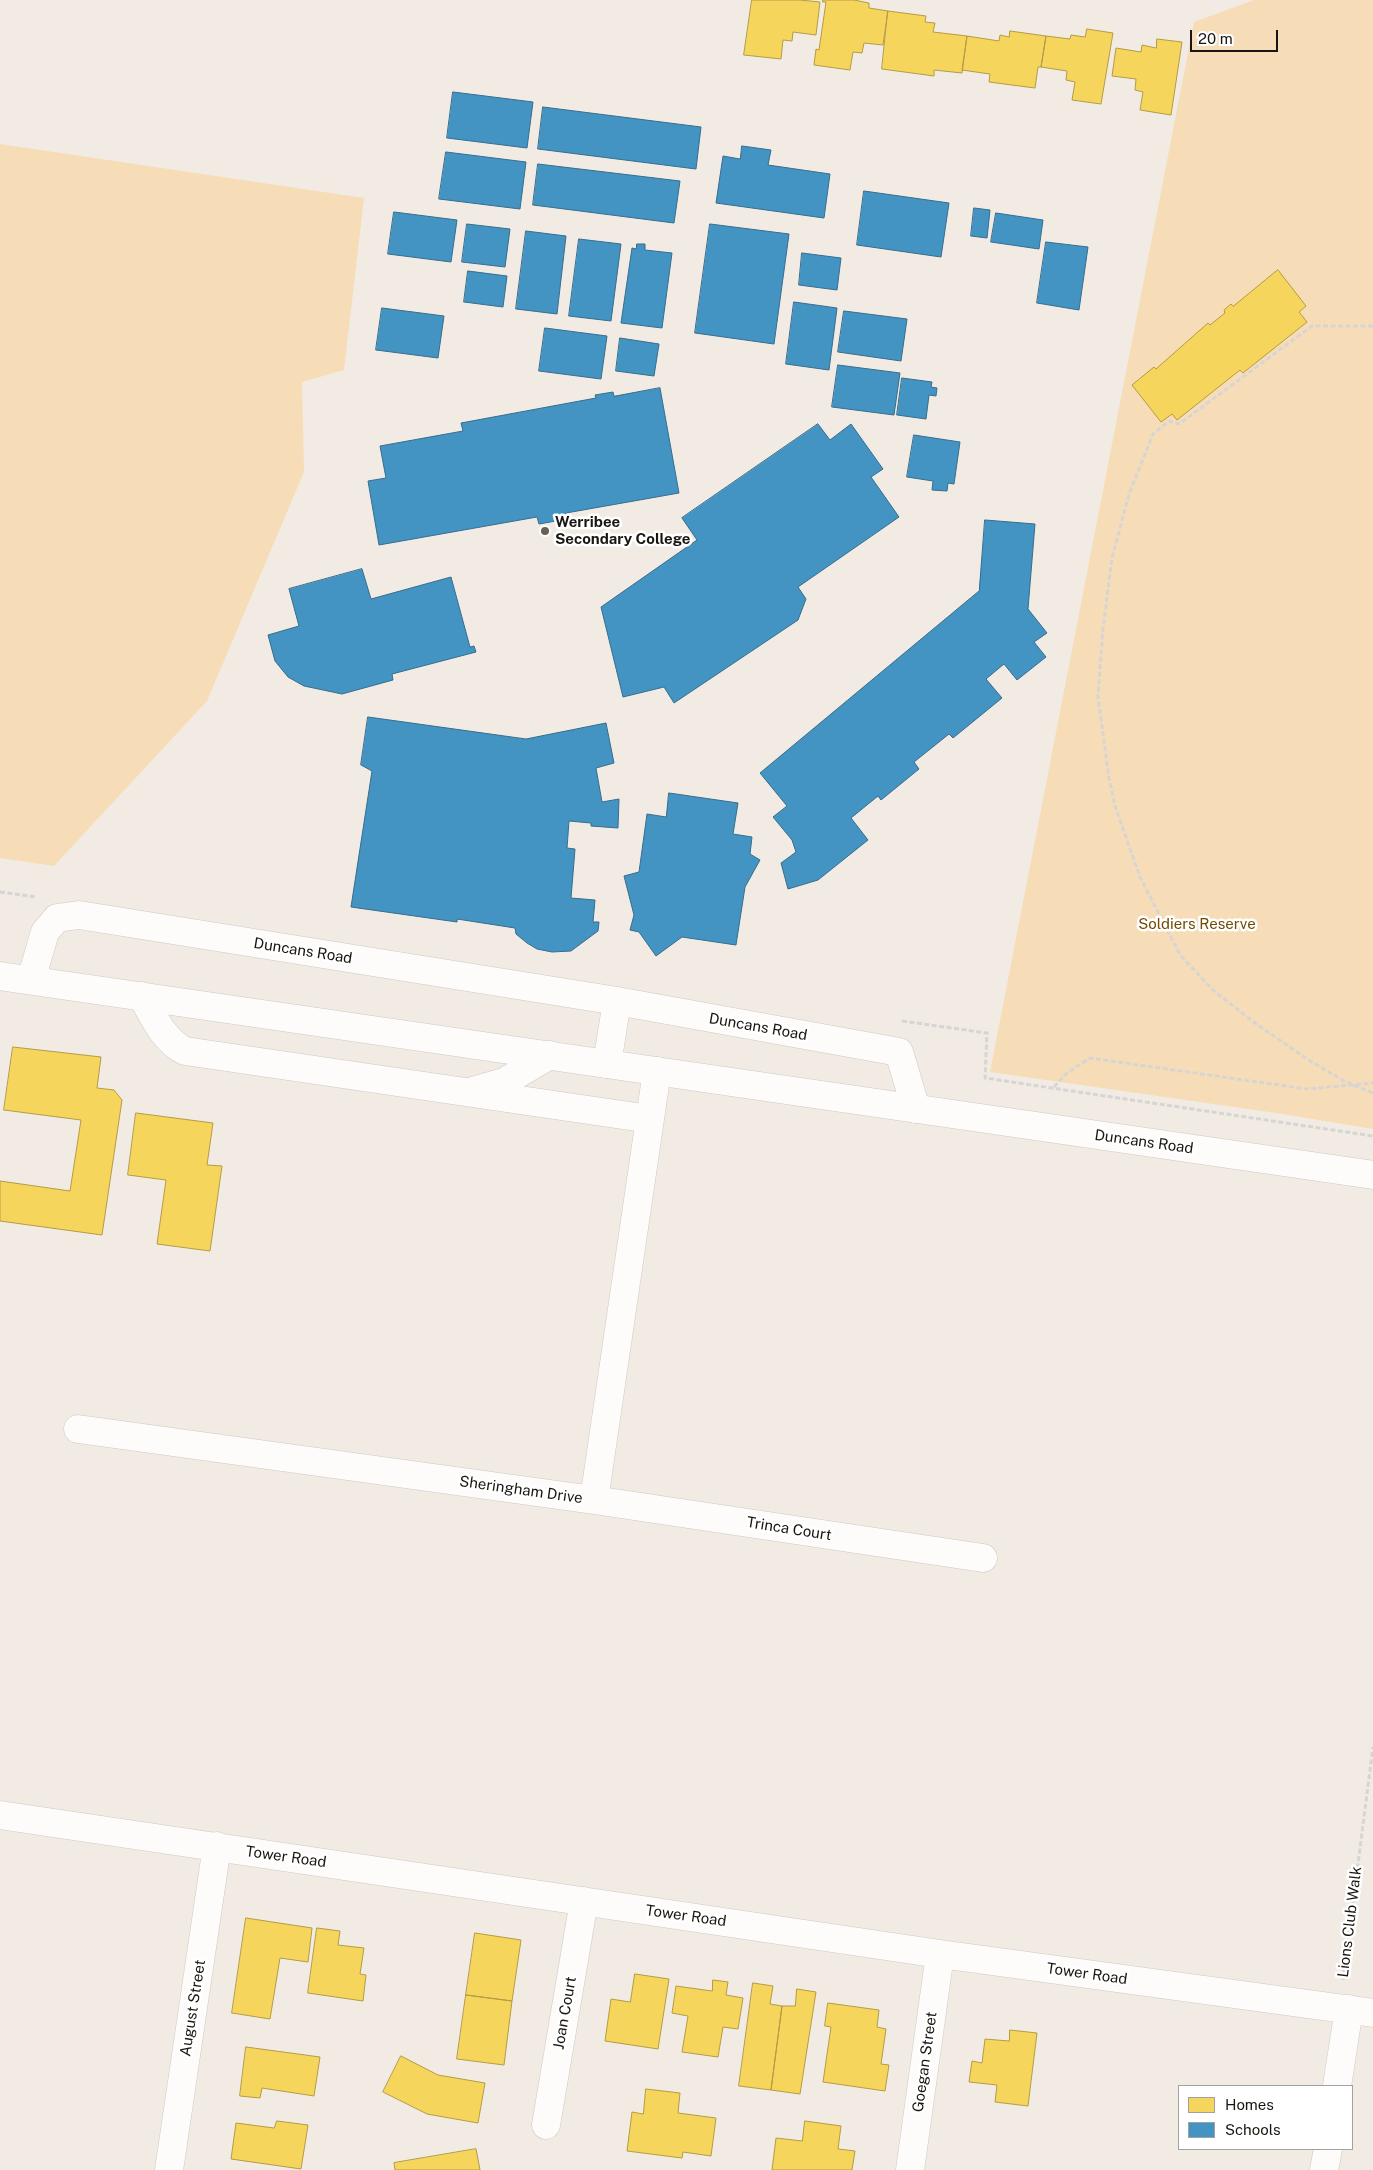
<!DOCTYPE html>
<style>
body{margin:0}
#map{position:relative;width:1373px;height:2170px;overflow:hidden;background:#f1ebe3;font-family:"Public Sans",sans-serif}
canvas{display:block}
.legend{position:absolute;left:1178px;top:2085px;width:175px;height:65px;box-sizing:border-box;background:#fff;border:1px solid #a3a19f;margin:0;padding:6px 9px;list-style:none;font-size:15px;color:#191510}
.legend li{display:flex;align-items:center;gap:10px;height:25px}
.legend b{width:25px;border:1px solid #a3a19f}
.scale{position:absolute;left:1190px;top:30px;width:88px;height:22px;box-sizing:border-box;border:2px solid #191510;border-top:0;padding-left:6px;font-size:15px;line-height:18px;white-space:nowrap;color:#191510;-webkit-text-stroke:4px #fff;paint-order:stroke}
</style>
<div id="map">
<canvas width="1373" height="2170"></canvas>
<ul class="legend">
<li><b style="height:14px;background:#f6d55c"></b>Homes</li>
<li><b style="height:14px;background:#4393c3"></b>Schools</li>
</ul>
<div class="scale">20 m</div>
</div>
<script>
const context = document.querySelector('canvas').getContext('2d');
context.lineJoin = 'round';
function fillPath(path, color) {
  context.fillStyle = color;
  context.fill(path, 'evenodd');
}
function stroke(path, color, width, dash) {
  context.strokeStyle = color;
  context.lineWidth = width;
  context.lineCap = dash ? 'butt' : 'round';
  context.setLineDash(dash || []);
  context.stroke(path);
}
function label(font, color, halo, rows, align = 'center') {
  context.font = font + ' "Public Sans",sans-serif';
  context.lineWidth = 5;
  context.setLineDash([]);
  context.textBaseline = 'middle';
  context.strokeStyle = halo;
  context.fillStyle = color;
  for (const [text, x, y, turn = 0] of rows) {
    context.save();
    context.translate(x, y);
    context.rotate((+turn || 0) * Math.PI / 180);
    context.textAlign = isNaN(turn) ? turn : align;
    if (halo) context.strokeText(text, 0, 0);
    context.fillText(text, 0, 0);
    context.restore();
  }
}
const green = new Path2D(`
 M1254,0h119v1129l-97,-16 -286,-41 204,-1050z
 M0,144l364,54 -20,172 -42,12 2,90 -97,229 -153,165 -54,-8z`);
const homes = new Path2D(`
 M752,0h48l20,2 -4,33 -23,-3 -1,9 -9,-1 -2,19 -37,-4z
 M823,0h31l15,3v5l19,3 -5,34 -19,-2 -2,10 -9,-1 -3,18 -36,-5 2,-16 3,1 7,-48h-3z
 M888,11l38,5 -1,6 10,1 -2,9 34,4 -5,37 -28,-3v6l-52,-7z
 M1087,29l26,4 -12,71 -29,-4 3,-18 -9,-2 1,-9 -26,-4 5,-31 24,3 1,-4 14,2z
 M1010,31l36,5 -5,31h-3l-3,21 -46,-6 1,-8 -28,-4 5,-34 32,5 1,-6 9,2z
 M1157,39l25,3 -11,73 -31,-5 3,-18 -8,-2 1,-11 -24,-3 4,-28 25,4 1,-7 14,3z
 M1278,270l28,36 -7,6 8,10 -64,51 -3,-3 -63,50 -5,-6 -11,8 -29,-37 22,-18 2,2 52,-46 2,2 15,-12 -1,-3 7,-6 2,2z
 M13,1047l88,10 -4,31 17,2 8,10 -20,135 -102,-14v-40l70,10 11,-71 -77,-10z
 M136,1113l77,10 -6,42 15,1 -12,85 -53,-7 9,-64 -38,-5z
 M246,1918l66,10 -4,34 -28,-4 -10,61 -38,-6z
 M317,1928l23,3 -2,14 26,3 -4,26 6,1 -3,26 -55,-8z
 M475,1933l46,7 -9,61 -46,-6z
 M635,1974l34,5 -11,70 -53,-8 6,-42 19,3z
 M713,1980l15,2 -2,13 17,3 -5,31 -15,-2 -5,30 -36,-5 6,-36 -16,-3 4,-27 36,5z
 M753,1983l20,3 -3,18 12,2 -11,84 -32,-4z
 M797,1989l19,3 -16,102 -29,-4 11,-84h13z
 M466,1995l46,6 -8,64 -47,-6z
 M828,2003l51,7 -2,17 9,2 -5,35 8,1 -4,26 -62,-9 8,-55 -6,-1z
 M1010,2030l27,3 -9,73 -33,-4 2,-17 -28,-3 3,-21 10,2 3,-24 24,2z
 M246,2047l74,10 -6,39 -52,-8 -2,10 -20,-2z
 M401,2056l37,19 47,8 -7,40 -51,-9 -44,-22z
 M646,2089l34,4 -2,20 38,5 -5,38 -28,-4 -1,6 -55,-7 5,-39 11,2z
 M277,2121l31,4 -7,44 -70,-10 5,-36 38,5z
 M805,2121l36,5 -3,23 17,2 -3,19h-80l4,-32 26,3z
 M476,2149l4,21h-85l-1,-7z`);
const schools = new Path2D(`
 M453,92l80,10 -6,46 -80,-10z
 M543,107l158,20 -5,42 -158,-20z
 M742,146l29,4 -3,15 62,9 -6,44 -108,-15 7,-47 17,3z
 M446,152l80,10 -6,47 -81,-10z
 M538,164l142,17 -6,42 -141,-18z
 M864,191l85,12 -8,54 -84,-12z
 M974,208l16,2 -3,28 -16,-2z
 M394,212l63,8 -6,42 -63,-8z
 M996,213l47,7 -4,29 -48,-7z
 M467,224l43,5 -5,38 -43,-5z
 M710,224l79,10 -15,110 -79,-11z
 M526,231l40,5 -9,78 -41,-5z
 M579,239l42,5 -10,77 -42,-5z
 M1046,242l42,5 -9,63 -42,-7z
 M637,244h8v6l27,3 -10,75 -41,-5 11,-75 4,1z
 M802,253l39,5 -4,32 -38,-5z
 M468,271l39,5 -4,31 -39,-5z
 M794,302l43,6 -8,62 -43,-6z
 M382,308l62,8 -6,42 -62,-8z
 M844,311l63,8 -6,42 -63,-9z
 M545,328l62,8 -6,43 -62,-8z
 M620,338l39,6 -5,32 -38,-5z
 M838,365l62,8 -6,42 -62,-8z
 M902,378l30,4 -1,5 6,1 -1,8 -7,-1 -3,24 -29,-4z
 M660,388l19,105 -113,20 1,6 -28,5 -2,-7 -158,28 -11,-64 18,-3 -6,-32 83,-15 -2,-8 135,-25 -1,-3 18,-3 1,4z
 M818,424l12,16 21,-16 32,45 -12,8 28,40 -101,70 8,12 -8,21 -124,83 -10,-16 -41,10 -22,-90 96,-67 -15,-22z
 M914,435l46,7 -6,42 -6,-1 -1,8 -15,-1 1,-9 -26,-4z
 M985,520l50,4 -7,85 19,24 -13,9 12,15 -29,23 -13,-16 -18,15 16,19 -49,40 -4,-4 -35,28 5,7 -38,31 -3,-4 -27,22 17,22 -50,40 -30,9 -7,-26 15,-11 -4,-12 -19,-23 14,-11 -27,-33 219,-182z
 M362,569l9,30 80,-22 19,70 4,-1 2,6 -84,22 1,6 -51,14 -38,-8 -16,-9 -13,-16 -7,-26 31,-9 -10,-37z
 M368,717l158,22 80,-16 8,40 -18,5 6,34 17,-3 -1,29 -27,-2v-3l-22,-2 -2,27 8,1 -4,49 24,2 -2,22h6l-1,9 -27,20 -19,1 -15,-3 -10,-6 -11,-9 -1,-6 -58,-9v3l-106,-15 21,-136 -11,-6z
 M669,793l69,10 -5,31 19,3 -2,17 10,6 -15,27 -9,58 -54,-8 -26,19 -17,-24 -9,-2 4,-15 -10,-39 15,-4 8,-58 19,3z`);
const path = new Path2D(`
 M1373,326h-61l-133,98 -10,-3 -16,13 -24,60 -17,64 -9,71 -5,68 11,81 6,28 25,71 40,78 34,36 41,32 52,36 39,23 27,11
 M0,892l37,5
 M902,1021l85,12 -2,45 388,58
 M1054,1087l13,-14 23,-15 217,31 66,-6
 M1343,1980l30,-233`);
const minor = new Path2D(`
 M31,980l14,-48 12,-14 22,-3 538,86 282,51 17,57
 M142,996c12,21 21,44 43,55l465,68
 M607,1064l10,-63
 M473,1091l31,-9 46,-27
 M78,1429l516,71 63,-429
 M594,1500l389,58
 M0,1815l940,139 433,59
 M1337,2086l12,-77
 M546,2125l38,-224
 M169,2170l48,-324
 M910,2170l30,-216
 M1324,2170l4,-21`);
const major = new Path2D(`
 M0,976l1373,199`);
const markers = [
 [545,531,5,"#65605a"]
];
const poiNames = [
 ["Werribee",555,522],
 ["Secondary College",555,539]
];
const parkNames = [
 ["Soldiers Reserve",1197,924]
];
const streetNames = [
 ["Duncans Road",303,951,9],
 ["Duncans Road",758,1027,10],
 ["Duncans Road",1144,1142,8],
 ["Sheringham Drive",521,1490,8],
 ["Trinca Court",789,1529,9],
 ["Tower Road",286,1857,8],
 ["Tower Road",686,1916,8],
 ["Lions Club Walk",1350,1922,-83],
 ["Tower Road",1087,1974,8],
 ["August Street",193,2008,-81],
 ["Joan Court",565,2013,-80],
 ["Goegan Street",925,2062,-82]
];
fillPath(green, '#f6ddb8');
fillPath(homes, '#f6d55c');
stroke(homes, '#b49b45', 1);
fillPath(schools, '#4393c3');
stroke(schools, '#366d8d', 1);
stroke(minor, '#cec9c2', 29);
stroke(major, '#cec9c2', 29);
stroke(path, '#d7d5d3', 3, [5, 2.5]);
stroke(minor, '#fdfcfb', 28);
stroke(major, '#fdfcfb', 28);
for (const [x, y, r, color] of markers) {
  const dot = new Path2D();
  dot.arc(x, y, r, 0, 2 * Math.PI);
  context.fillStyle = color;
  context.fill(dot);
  stroke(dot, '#fff', 2);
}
label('bold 15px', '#191510', '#fff', poiNames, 'left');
label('15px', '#704b03', '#fff', parkNames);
label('15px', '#191510', '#fff', streetNames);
</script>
